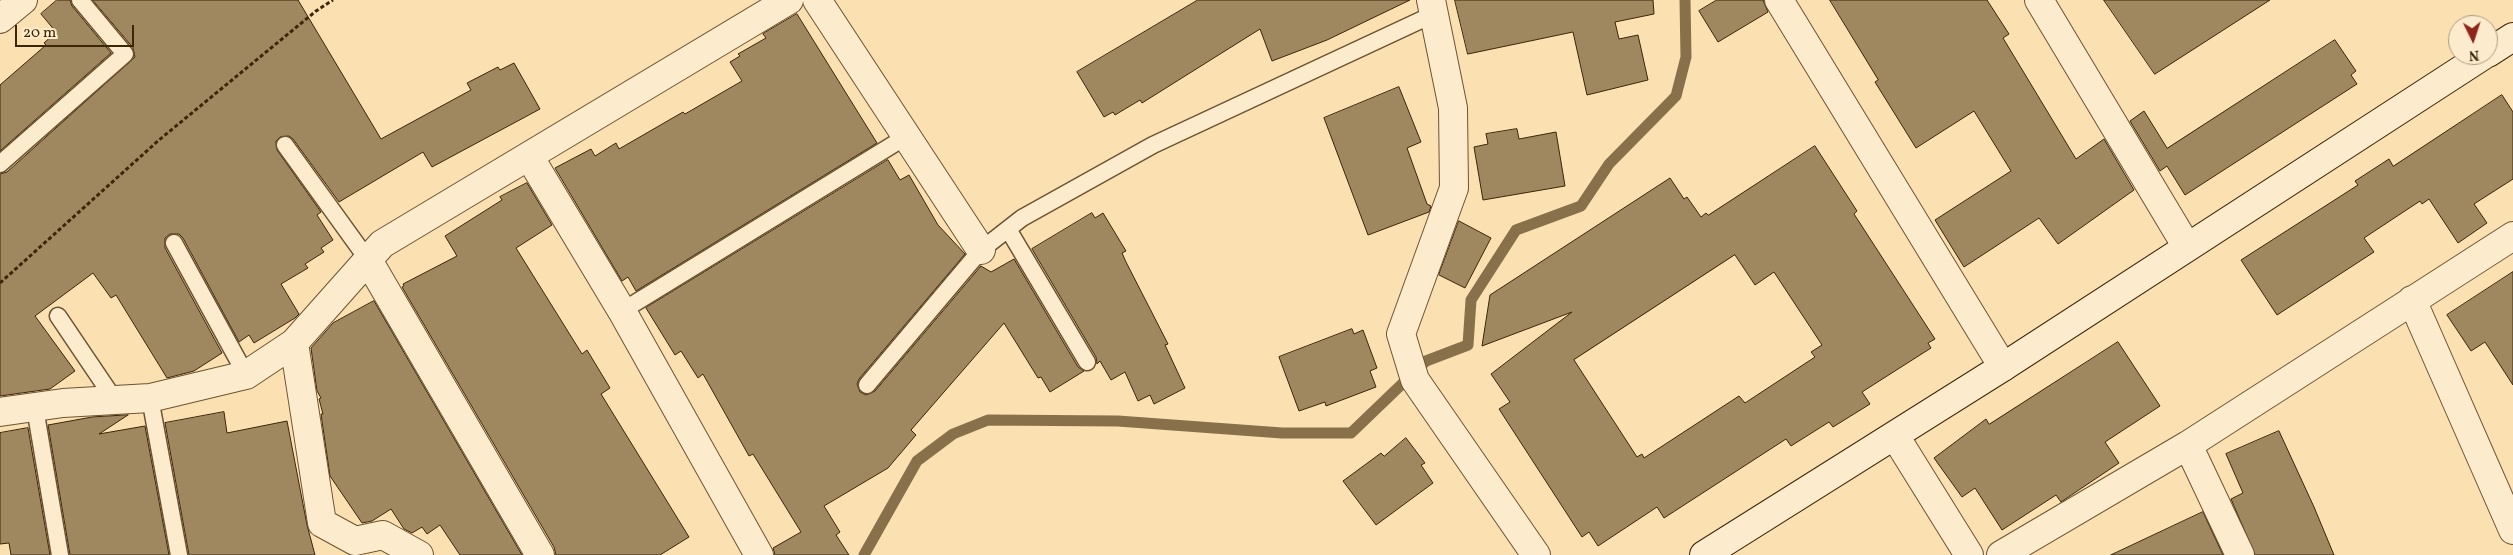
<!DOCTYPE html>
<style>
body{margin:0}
#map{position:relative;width:2513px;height:555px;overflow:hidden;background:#fbe0b2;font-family:Vollkorn,serif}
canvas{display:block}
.north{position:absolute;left:2448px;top:15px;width:50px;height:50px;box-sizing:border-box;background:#fcebcd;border:1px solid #af9c7e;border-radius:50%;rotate:176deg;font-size:14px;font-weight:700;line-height:20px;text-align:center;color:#3c2608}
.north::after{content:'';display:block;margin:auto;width:18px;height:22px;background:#8f2418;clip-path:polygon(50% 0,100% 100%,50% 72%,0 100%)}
.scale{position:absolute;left:15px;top:25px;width:119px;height:22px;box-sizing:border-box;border:2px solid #3c2608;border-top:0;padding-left:6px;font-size:15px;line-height:18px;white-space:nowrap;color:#3c2608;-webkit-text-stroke:4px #fcebcd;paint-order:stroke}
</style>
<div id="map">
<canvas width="2513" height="555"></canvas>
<div class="north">N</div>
<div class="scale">20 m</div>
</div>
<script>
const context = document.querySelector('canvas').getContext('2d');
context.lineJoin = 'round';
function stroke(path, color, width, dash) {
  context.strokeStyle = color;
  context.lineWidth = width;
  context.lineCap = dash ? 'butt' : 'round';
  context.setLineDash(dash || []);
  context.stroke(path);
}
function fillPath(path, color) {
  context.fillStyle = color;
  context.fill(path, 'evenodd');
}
const stream = new Path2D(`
 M864,555l53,-94 36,-27 35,-14 130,1 164,12h69l75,-72 42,-16 3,-45 45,-70 65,-24 28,-42 67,-68 10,-39 -1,-57`);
const building = new Path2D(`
 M57,0h13l2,6 39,47 -111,98v-66l46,-40 -2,-2 12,-11 -15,-18z
 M93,0h205l83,139 90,-49 -4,-7 31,-16 2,3 14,-7 26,46 -108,58 -9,-15 -84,50 -46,-63 -4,-3 -9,1 -4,4 1,9 44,62 -4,3 16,25 -12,8 3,4 -19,12 3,4 -27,16 18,30 -4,4 -41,25 -5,-8 -10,7 -56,-104 -4,-4h-9l-5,4v10l57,105 -28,18 -27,7 -51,-83 -5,3 -18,-25 -58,43 40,55 -25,18 -50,7v-222l7,-2 128,-115 -2,-9z
 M1198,0h212l-83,40 -55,21 -12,-32 -118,74 -2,-3 -25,15 -2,-3 -9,5 -27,-45z
 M1455,0h198l1,14 -39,8 4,17 19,-4 10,45 -61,15 -14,-63 -105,22z
 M1717,0h46l5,12 -50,30 -19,-31z
 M1830,0h157l22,34 -6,4 73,121 28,-20 30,51 -76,54 -19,-26 -75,49 -29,-47 76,-49 -37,-60 -58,37 -41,-66 3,-2z
 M2104,0h166l-115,74z
 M797,14l80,129 -241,148 -8,-14 -6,4 -67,-113 36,-19 4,7 21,-13 3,6 64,-37 2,2 57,-33 -12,-19 10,-6 -2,-2 28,-16 -3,-4z
 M2335,40l21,31 -5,4 6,9 -172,111 -18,-29 -7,5 -30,-50 14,-10 23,37z
 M1399,87l22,55 -14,6 20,56 4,2 -2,6 -61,23 -44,-117z
 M2502,95l11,17v67l-39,25 13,19 -29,20 -29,-44 -7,5 -2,-3 -56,37 10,14 -97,63 -36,-55 117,-75 -3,-4 34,-22 4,7z
 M1517,129l2,10 37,-7 9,54 -82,14 -9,-53 14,-3 -2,-10z
 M1815,146l42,65 -3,3 81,125 -7,4 3,5 -69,44 8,12 -37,23 -4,-5 -38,24 -5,-7 -122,79 -7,-11 -59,39 -9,-14 -7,5 -83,-128 11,-7 -19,-28 81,-62 -90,34 8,-51 180,-117 14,21 3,-2 14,20 5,-4 2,2zM1735,255l20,30 19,-13 48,73 -11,7 4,5 -70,46 -6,-7 -95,62 -2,-4 -5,3 -63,-97z
 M888,160l12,20 9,-5 29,50 27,29 -106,125 -2,5 3,8 6,3 9,-4 106,-125 10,6 23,-13 64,108 6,4 -34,21 -9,-15 -3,1 -34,-55 -93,107 5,5 -28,33 -64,38 16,26 -4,3 13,20h-74l-2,-7 28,-16 -48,-78 -4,2 -46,-82 -5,4 -17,-27 -6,4 -29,-47z
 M527,183l25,42 -36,23 66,106 5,-4 23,38 -9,6 88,143 -29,18h-104l-2,-8 -152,-260 2,-1 -1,-2 54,-28 -12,-20 57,-36 -2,-3z
 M1092,213l3,5 8,-5 23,38 -4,2 4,9 42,82 -3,1 20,43 -31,16 -4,-9 -12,6 -13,-29 -14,8 -11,-19 -3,3 -1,-7 -64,-108z
 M1459,221l32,17 -26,50 -26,-13z
 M2513,272v113l-28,-43 -14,9 -24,-36z
 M374,301l148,254h-62l-20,-30 -13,9 -5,-7 -10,6 -8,-4 -13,-20 -19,12 -10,2 -32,-47 -9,-62h2l-4,-15 2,-1 -4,-7 -6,-43 22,-25z
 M1352,329l2,5 9,-4 14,38 -7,3 6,16 -50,19 -1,-4 -26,9 -20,-54z
 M2118,342l42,64 -55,36 14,21 -58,39 -5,-7 -54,35 -27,-42 -13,9 -28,-39 52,-39 3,5z
 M224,412l3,21 60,-12 20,104 8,30h-126l-24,-132z
 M128,415l-29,19 46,-8 24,129h-99l-22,-130 44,-8z
 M28,428l22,127h-39l-2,-12 -9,1v-111z
 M2279,431l35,76 20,48h-79l-24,-56 12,-6 -17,-39z
 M1406,438l19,25 -4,2 12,18 -57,42 -33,-44 38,-28 3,3z
 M2203,512l20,43h-112z`);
const path = new Path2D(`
 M0,283l159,-143 157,-129 17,-11`);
const lane = new Path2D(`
 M285,145l83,115
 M0,164l125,-110 -45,-54
 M1008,229l79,133
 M174,243l72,132
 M622,311l285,-175
 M58,316l56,83
 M867,385l114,-135 41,-32 131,-73 281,-131
 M150,398l29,157
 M35,408l25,147`);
const street = new Path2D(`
 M817,0l164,250
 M1431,0l22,108 1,80 -53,146 14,46 121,175
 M1779,0l224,367
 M2039,0l148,247
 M0,19l23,-19
 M529,156l93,155 137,244
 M368,260l172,295
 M2412,300l101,230
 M294,343l28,180 33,18 28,-6 36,20
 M0,412l63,-9 87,-5 96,-23 48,-32 88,-99 407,-244
 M1895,436l74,119
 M2188,445l52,110
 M2001,555l187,-110 325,-209`);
const secondary = new Path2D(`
 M2488,53l25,-16
 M1704,555l299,-188 481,-312`);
stroke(stream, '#88704b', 11);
fillPath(building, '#9f8760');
stroke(building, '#3c2608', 1);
stroke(lane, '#6c5432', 19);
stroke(street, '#6c5432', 30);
stroke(secondary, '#3c2608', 30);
stroke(path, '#3c2608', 3, [4, 2.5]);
stroke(lane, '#fcebcd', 16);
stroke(street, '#fcebcd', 28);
stroke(secondary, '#fcebcd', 28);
</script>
